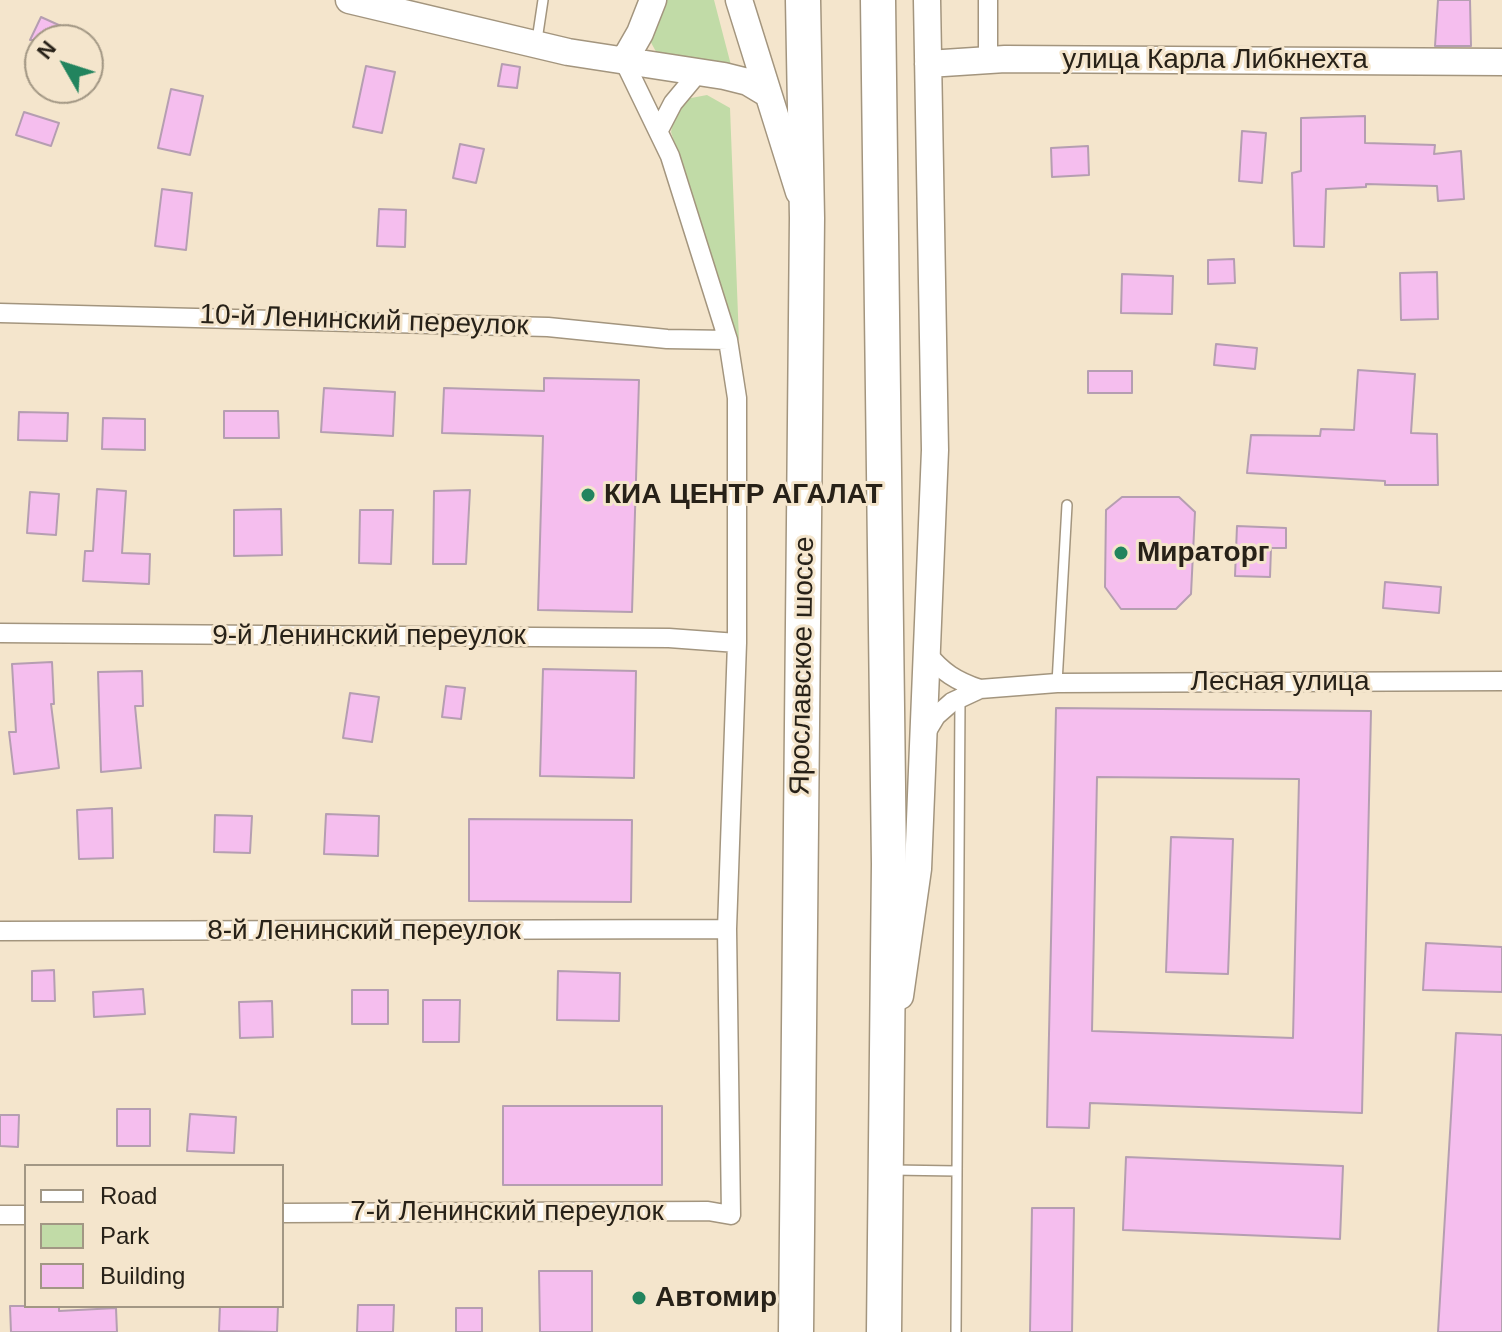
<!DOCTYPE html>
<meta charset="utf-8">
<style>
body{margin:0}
#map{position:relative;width:1502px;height:1332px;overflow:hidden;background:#f4e5cc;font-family:Helvetica,sans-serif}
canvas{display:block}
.legend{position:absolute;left:24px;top:1164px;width:260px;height:144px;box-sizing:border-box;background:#f4e5cc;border:2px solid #a29784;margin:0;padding:10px 14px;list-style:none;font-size:24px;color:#272118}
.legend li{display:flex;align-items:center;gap:16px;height:40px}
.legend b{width:40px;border:2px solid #a29784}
.north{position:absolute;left:24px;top:24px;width:80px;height:80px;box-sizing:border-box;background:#f4e5cc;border:2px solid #a29784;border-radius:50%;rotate:309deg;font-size:22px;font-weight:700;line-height:32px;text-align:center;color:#272118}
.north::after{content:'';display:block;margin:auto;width:28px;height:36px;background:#22845e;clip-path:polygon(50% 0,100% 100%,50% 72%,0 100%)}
</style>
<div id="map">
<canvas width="1502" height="1332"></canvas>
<ul class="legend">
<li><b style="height:10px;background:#fff"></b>Road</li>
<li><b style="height:22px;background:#c1dba7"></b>Park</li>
<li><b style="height:22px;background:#f5beee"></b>Building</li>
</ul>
<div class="north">N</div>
</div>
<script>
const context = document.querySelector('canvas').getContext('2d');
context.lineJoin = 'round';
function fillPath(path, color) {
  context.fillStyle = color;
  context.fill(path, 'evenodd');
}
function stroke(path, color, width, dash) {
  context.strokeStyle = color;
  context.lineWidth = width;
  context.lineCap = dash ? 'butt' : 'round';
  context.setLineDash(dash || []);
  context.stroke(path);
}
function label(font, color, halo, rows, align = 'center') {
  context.font = font + ' Helvetica,sans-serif';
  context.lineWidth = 6;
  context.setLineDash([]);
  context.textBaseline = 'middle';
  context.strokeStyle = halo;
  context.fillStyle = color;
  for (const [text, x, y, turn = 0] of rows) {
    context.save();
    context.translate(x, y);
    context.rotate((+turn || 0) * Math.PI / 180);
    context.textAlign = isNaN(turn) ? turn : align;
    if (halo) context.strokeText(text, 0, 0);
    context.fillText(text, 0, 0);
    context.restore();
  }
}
const green = new Path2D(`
 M659,0h55l18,69 -72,-10 -12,-22z
 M707,95l23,13 9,233 -68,-209 4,-18 11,-15z`);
const building = new Path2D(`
 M1438,0h32l1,46h-36z
 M41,17l51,23h-62z
 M502,64l18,3 -3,21 -19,-2z
 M366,66l29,6 -13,61 -29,-6z
 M171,89l32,7 -13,59 -32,-7z
 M24,112l35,11 -8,23 -35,-11z
 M1365,116v27l70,2 -1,9 27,-3 3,48 -26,2 -1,-15 -71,-2v3l-40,2 -2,58 -30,-1 -2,-73 9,-2v-53z
 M1242,131l24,2 -4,50 -23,-2z
 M460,144l24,5 -8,34 -23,-5z
 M1088,146l1,29 -37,2 -1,-29z
 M162,189l30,4 -6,57 -31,-4z
 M379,209l27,1 -1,37 -28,-1z
 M1234,259l1,24 -27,1v-24z
 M1437,272l1,47 -37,1 -1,-47z
 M1122,274l51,2 -1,38 -51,-1z
 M1216,344l41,4 -2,21 -41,-4z
 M1358,370l57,4 -4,59 26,1 1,51h-53v-4l-138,-8 4,-38 69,1 1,-7 33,1z
 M1088,371h44v22h-44z
 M544,378l95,2 -7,232 -94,-2 5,-174 -101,-3 2,-45 100,3z
 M324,388l71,4 -2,44 -72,-4z
 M224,411h54l1,27h-55z
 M19,412l49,1 -1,28 -49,-1z
 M103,418l42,1v31l-43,-1z
 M97,489l29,2 -4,62 28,1 -1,30 -66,-3 2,-30h8z
 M470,490l-4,74h-33l1,-73z
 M30,492l29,2 -3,41 -29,-2z
 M1122,497h57l16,15 -4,82 -15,15h-55l-16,-22 1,-77z
 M281,509l1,46 -48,1v-46z
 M360,510h33l-2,54 -32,-1z
 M1237,526l49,2v20h-15l-1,29 -35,-1z
 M1385,582l56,5 -2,26 -56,-5z
 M52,662l2,42h-3l8,64 -45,6 -5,-42h7l-4,-68z
 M543,669l93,2 -2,107 -94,-2z
 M142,671l1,35h-8l6,62 -40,4 -3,-100z
 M446,686l19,2 -4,31 -19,-2z
 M350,693l29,4 -7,45 -29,-4z
 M1056,708l315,3 -9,402 -272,-10 -1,25 -42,-1zM1097,777l202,2 -6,259 -201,-7z
 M112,808l1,50 -34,1 -2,-49z
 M326,814l53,2 -1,40 -54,-2z
 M215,815l37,1 -2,37 -36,-1z
 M469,819l163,1 -1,82 -162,-1z
 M1171,837l62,2 -5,135 -62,-2z
 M1426,943l76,4v45l-79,-2z
 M54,970l1,31h-23v-30z
 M558,971l62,2 -1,48 -62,-1z
 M143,989l2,25 -51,3 -1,-25z
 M352,990h36v34h-36z
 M423,1000h37l-1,42h-36z
 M272,1001l1,36 -33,1 -1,-36z
 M1456,1033l46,2v297h-64z
 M503,1106h159v79h-159z
 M117,1109h33v37h-33z
 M190,1114l46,3 -2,36 -47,-2z
 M0,1115h19l-1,32 -18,-1z
 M1126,1157l217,9 -3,73 -217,-9z
 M1032,1208h42l-2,124h-42z
 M539,1271h53v61h-52z
 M358,1305h36l-1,27h-36z
 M10,1306h49v5l57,-3 1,24h-106z
 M220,1306h58l-1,26 -58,-1z
 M456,1308h26v24h-26z`);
const lane = new Path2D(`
 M537,40l6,-40
 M1057,683l10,-178
 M892,1170l65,1
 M956,1332l4,-633`);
const street = new Path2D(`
 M988,0v61
 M659,130l14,-27 25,-30
 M0,313l548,14 119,12 61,1
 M0,633l669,5 68,5
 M927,653c15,19 29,28 53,36
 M924,736l12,-20 16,-14 28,-13 77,-6 445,-2
 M0,931l727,-2
 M282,1213l426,-2 23,4 -4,-286 10,-286v-245l-9,-58 -58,-184 -46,-95
 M0,1215h26`);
const secondary = new Path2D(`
 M349,0l219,52 156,24 24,6 20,12
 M739,0l60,192
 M624,61l16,-28 13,-33
 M928,64l77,-5 497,3
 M900,996l18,-127 17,-419 -8,-450`);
const highway = new Path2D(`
 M878,0l11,864 -5,468
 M796,1332l11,-1114 -4,-218`);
const markers = [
 [588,495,8,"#22845e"],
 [1121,553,8,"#22845e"],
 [639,1298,8,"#22845e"]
];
const streetNames = [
 ["улица Карла Либкнехта",1215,60],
 ["10-й Ленинский переулок",364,321,2],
 ["9-й Ленинский переулок",369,636],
 ["Ярославское шоссе",803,666,-89],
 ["Лесная улица",1280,682],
 ["8-й Ленинский переулок",364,931],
 ["7-й Ленинский переулок",507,1212]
];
const poiNames = [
 ["КИА ЦЕНТР АГАЛАТ",604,495],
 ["Мираторг",1137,553],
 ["Автомир",655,1298]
];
fillPath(green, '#c1dba7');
fillPath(building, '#f5beee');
stroke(building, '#b59eb1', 2);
stroke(lane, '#a3957e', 12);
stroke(street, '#a3957e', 21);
stroke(secondary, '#a3957e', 29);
stroke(highway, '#a3957e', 37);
stroke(lane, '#fff', 9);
stroke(street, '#fff', 18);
stroke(secondary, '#fff', 26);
stroke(highway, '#fff', 34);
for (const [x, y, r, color] of markers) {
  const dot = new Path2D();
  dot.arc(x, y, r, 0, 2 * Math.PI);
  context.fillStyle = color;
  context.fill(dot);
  stroke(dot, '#f4e5cc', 3);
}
label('28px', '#272118', '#f4e5cc', streetNames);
label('bold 28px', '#272118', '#f4e5cc', poiNames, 'left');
</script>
